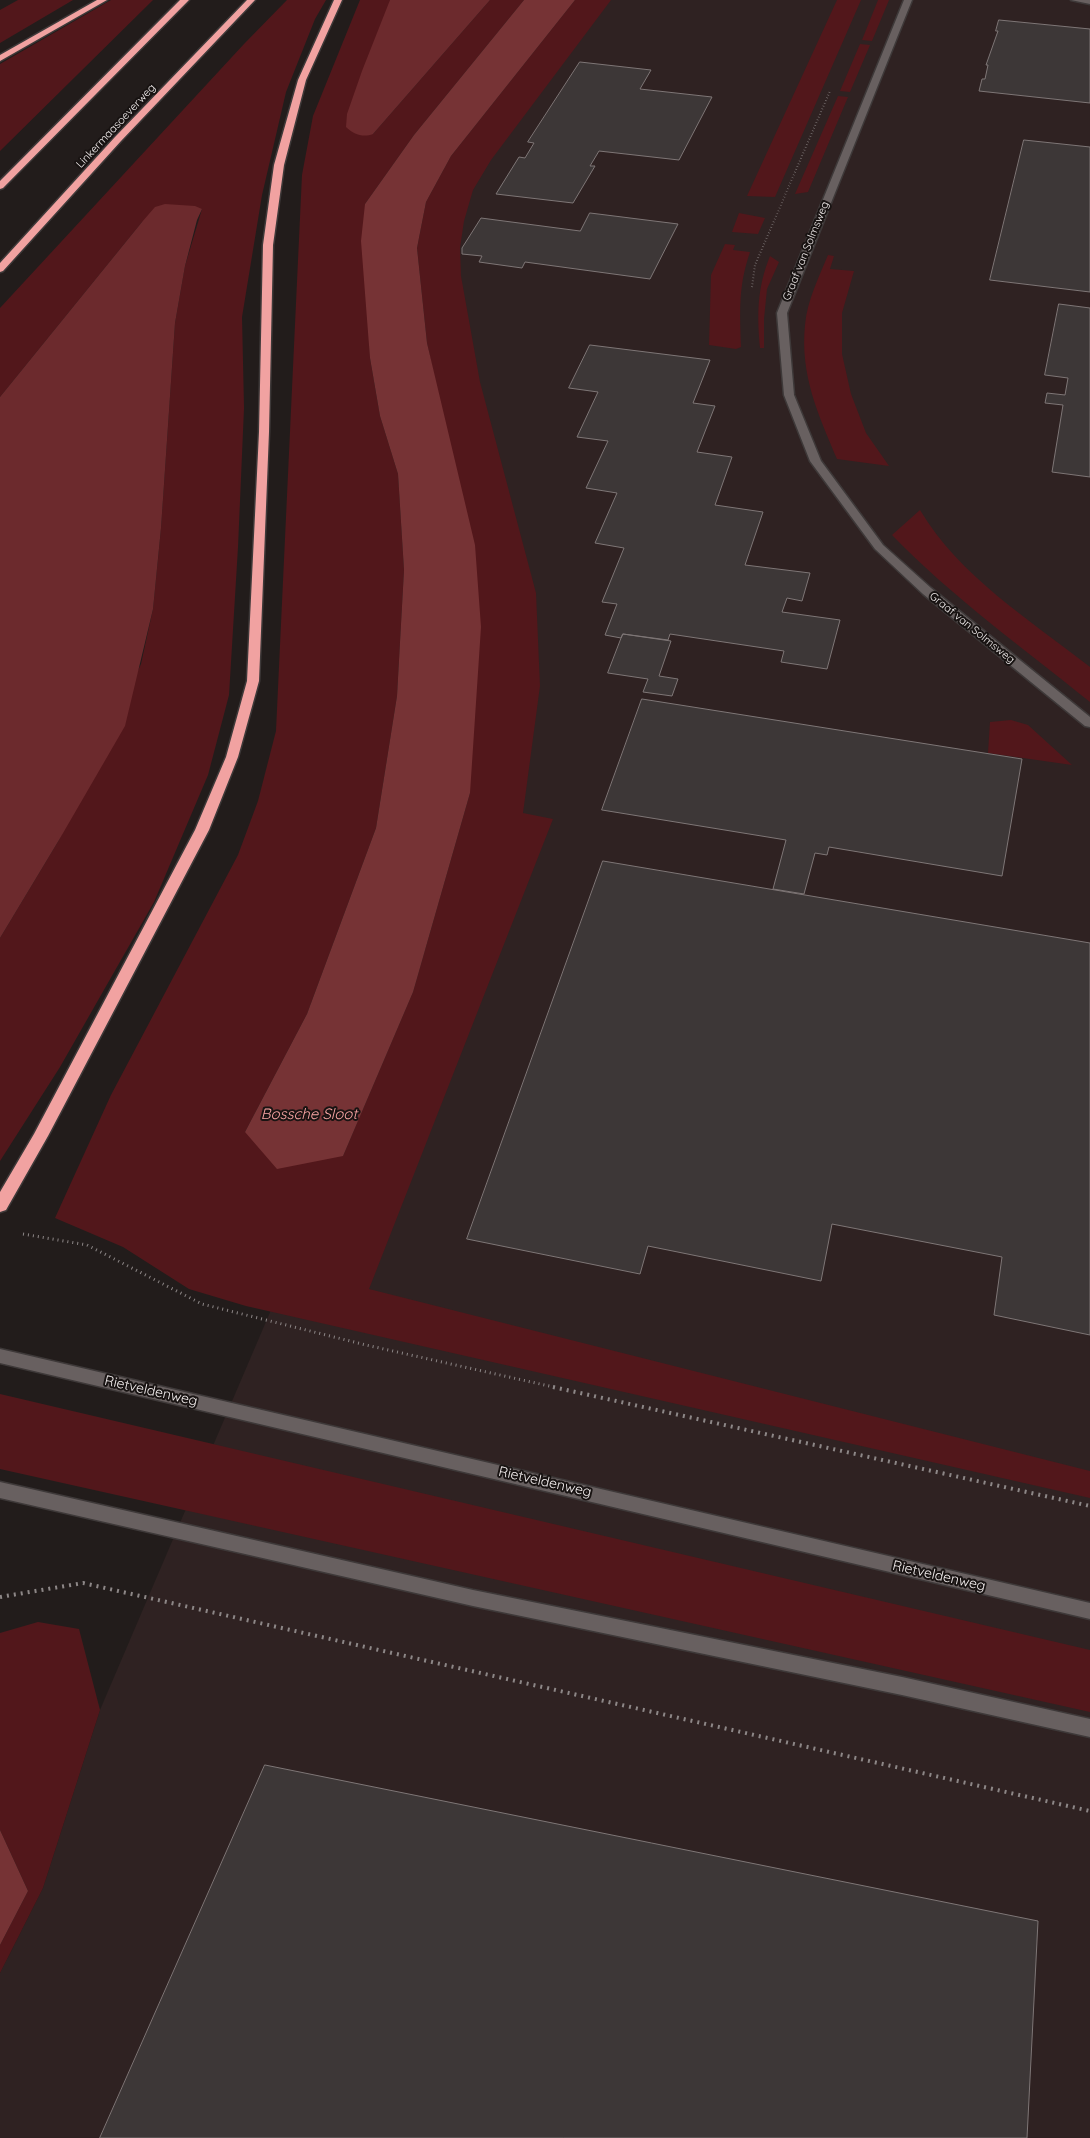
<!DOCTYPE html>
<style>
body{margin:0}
canvas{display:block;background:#221c1b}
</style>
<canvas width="1090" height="2138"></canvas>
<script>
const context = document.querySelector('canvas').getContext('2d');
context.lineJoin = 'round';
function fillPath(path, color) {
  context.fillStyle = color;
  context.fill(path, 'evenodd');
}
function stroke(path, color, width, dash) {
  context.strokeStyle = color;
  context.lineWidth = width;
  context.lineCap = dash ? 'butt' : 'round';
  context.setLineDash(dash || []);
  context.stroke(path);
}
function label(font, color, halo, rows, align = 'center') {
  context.font = font + ' Quicksand,sans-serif';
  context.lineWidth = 4;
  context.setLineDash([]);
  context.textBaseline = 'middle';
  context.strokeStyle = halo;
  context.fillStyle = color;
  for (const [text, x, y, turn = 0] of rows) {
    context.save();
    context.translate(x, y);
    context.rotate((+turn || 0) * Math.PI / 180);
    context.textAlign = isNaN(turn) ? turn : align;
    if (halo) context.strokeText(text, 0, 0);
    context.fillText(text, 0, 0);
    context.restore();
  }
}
const built = new Path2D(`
 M598,0h492v2138h-1090v-165l43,-85 57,-178 425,-994 -80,-512z`);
const green = new Path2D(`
 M18,0h55l-73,43v-33z
 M111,0h42l-153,151v-87z
 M287,0h39l-11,19 -29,73 -24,103 -20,122 2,91 -6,139 -9,148 -21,80 -54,127 -94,165 -60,94v-223l59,-98 82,-176 12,-55 8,-81 14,-205 10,-57 17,-57 -60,13 -142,175v-89l244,-264z
 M360,0h30l-17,134 117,-134h34l-110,135 -49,69 5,154 10,58 18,58 6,96 -7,126 -21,132 -69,186 -62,118 98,24 70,-164 57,-199 -30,-390 -13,-60 -10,-95 9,-46 25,-46 124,-156h36l-120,160 -18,30 -9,31 -4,27 1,28 19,106 56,211 4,93 -17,127 30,6 -184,470 721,182v27l-844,-192 -57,-17 -66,-42 -68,-29 56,-123 127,-240 20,-54 18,-70 26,-556 11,-59z
 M837,0h24l-86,197 -28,-1z
 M878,0h11l-17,41 -10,-1z
 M860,44l10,1 -20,47 -10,-1z
 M838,96l10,1 -40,95 -13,2z
 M739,213l26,5 -7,16 -26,-2z
 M725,244l10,1 -2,5 17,2c-12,35 -10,59 -9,95l-5,2 -27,-4 2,-70z
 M828,255l6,1 -4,13 24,2 -12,42v41l9,40 15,39 23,33 -52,-7c-19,-45 -37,-84 -32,-134 2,-24 14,-48 23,-70z
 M770,256l9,6 -12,27 -3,30v29h-4c-3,-34 -3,-60 10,-92z
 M920,510c39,66 110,110 170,157v35c-67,-54 -138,-105 -198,-167z
 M1011,720l17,5 44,40 -84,-12 2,-31z
 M0,1394l1090,256v62l-1090,-243z
 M38,1622l41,7 21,81 -57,178 -43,85v-28l28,-54 -28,-61v-197z`);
const forest = new Path2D(`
 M390,0h100l-117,134c-10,4 -20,0 -27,-7l1,-13 15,-43z
 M165,204l30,2 7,3 -5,11 -12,46 -10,57 -14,205 -8,81 -28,117 -66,114 -59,98v-541l142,-175 13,-15z`);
const water = new Path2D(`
 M524,0h51l-124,156 -25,46 -9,46 10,95 48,202 6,82 -11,166 -57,199 -70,164 -66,13 -32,-37 62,-118 69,-186 21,-132 7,-126 -6,-96 -18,-58 -10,-58 -9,-117 4,-37 49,-69z
 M0,1830l28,61 -28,54z`);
const building = new Path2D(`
 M999,20l91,9v74l-111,-12 3,-12h3l3,-14h-2l12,-34h-2z
 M580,62l71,8 -11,19 72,8 -33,63 -80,-9 -9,15h5l-22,37 -77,-9 23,-37 6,1 9,-15 -6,-1z
 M1024,140l66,7v145l-100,-12z
 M590,213l88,11 -28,55 -125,-17 -3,6 -43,-6 3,-6 -20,-2v-6l19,-30 99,13z
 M1059,304l31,4v169l-38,-5 11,-67 -18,-2 2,-10 18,2 3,-17 -23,-3z
 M590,345l120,15 -17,43 22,3 -18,46 35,5 -17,48 48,7 -18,53 65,8 -8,28 -15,-3 -5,14 58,8 -13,49 -46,-7 3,-11 -114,-17 -2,6 -45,-6 -2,4 -16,-3 12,-31 -15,-2 22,-54 -29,-5 22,-50 -31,-5 22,-47 -31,-4 21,-45 -29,-4z
 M623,634l48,7 -12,35 19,3 -6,17 -29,-4 5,-13 -40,-6z
 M642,699l380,60 -20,117 -173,-29 -2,8 -12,-2 -11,41 -31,-5 13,-49 -184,-30z
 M603,861l487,82v392l-96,-20 8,-58 -170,-33 -11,57 -173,-35 -8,28 -173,-35z
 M265,1765l773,156 -11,217h-927z`);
const pathFar2 = new Path2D(`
 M752,287l3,-22 75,-174`);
const pathFar1 = new Path2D(`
 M23,1234l64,11 115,59 164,41 192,43`);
const path = new Path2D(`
 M553,1387l537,119
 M0,1597l83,-14 1007,228`);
const street = new Path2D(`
 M904,0h8l-125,313 7,82 27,66 62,84 48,43 159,129v10l-5,-1 -162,-132 -48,-45 -65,-88 -26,-66 -7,-82z
 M1071,0h19v4z`);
const secondary = new Path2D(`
 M0,1349l1090,254v16l-1090,-256z
 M0,1482l473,108 429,87 188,42v18l-188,-42 -429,-89 -473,-108z`);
const highway = new Path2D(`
 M97,0h10l-107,61v-6z
 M180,0h9l-186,188 -3,1v-8z
 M247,0h8l-134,141 -118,130 -3,1v-9l115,-126z
 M334,0h8l-36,80 -22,85 -11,80 -4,187 -10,249 -21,76 -29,73 -161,306 -42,74 -6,2v-20l34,-58 161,-304 31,-73 21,-76 12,-249 4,-187 11,-80 24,-85z`);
const farStreetnames = [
 ["Linkermaasoeverweg",116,126,-47],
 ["Graaf van Solmsweg",806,251,-68],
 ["Graaf van Solmsweg",972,628,39]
];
const streetNames = [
 ["Rietveldenweg",151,1391,13],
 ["Rietveldenweg",545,1482,13],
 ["Rietveldenweg",939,1576,13]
];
const waterNames = [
 ["Bossche Sloot",309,1114]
];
fillPath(built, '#2f2222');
fillPath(green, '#52171b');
fillPath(forest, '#6c2a2d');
fillPath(water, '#763335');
fillPath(building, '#3d3737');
stroke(building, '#7e7676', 1);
stroke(street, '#3e3939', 3);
stroke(secondary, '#3e3939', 3);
stroke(highway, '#3e3939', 3);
stroke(pathFar2, '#8d8787', 2, [0.5, 2.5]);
stroke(pathFar1, '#8d8787', 3, [1, 4]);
stroke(path, '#8d8787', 4, [2, 5]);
fillPath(street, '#686060');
fillPath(secondary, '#686060');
fillPath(highway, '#f1a2a1');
label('11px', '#f4efef', '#181312', farStreetnames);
label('14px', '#f4efef', '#181312', streetNames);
label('italic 15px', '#f8a4a3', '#181312', waterNames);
</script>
